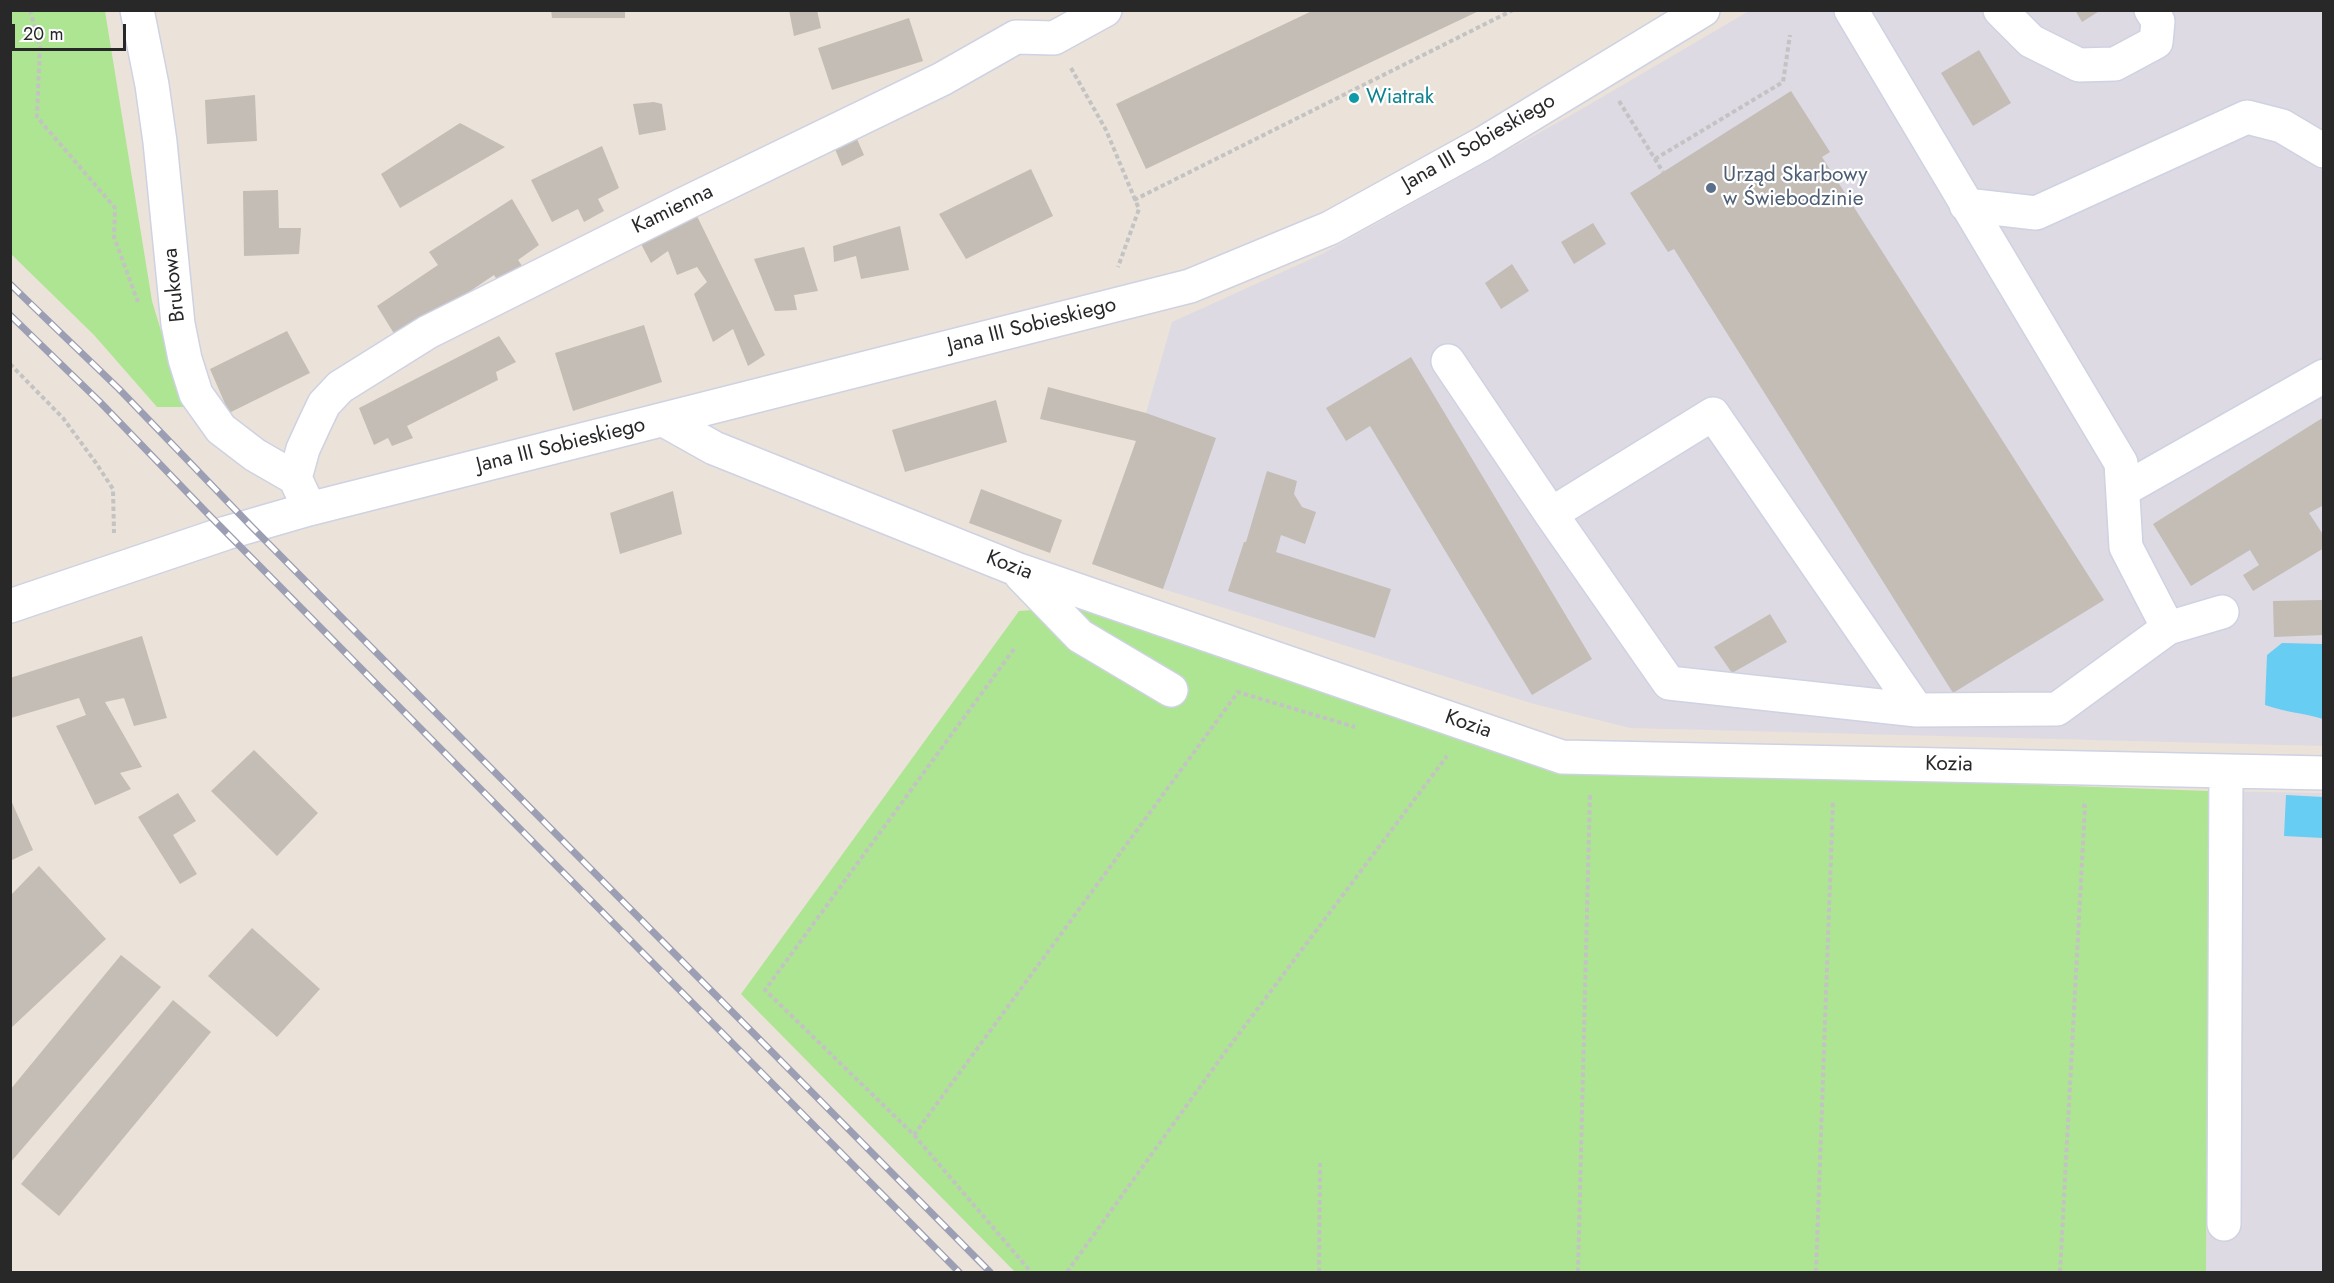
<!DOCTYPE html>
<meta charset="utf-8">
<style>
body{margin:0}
#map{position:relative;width:2334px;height:1283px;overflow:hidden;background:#ebe3d9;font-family:Jost,sans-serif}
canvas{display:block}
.frame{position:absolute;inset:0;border:12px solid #282828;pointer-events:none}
.scale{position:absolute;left:12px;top:24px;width:114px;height:27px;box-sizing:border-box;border:3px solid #282828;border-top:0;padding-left:8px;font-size:18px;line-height:21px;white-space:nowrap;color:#282828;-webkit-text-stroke:4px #fff;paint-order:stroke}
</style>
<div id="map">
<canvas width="2334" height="1283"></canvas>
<div class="frame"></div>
<div class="scale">20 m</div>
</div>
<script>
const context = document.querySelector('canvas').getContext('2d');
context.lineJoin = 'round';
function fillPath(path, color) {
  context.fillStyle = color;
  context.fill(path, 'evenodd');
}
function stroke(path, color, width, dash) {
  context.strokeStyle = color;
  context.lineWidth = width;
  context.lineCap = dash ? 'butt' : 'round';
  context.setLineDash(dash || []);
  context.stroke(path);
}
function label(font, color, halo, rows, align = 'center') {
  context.font = font + ' Jost,sans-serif';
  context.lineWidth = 4.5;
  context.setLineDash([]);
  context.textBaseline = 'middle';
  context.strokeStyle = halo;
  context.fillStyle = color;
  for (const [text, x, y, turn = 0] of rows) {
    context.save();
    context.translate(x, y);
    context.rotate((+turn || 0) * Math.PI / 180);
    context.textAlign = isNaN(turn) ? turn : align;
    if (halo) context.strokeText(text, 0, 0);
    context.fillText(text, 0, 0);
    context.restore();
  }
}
const industrial = new Path2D(`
 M1749,11h574v735l-693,-18 -96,-24 -371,-115 -71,-25 54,-151 26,-91 150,-68 258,-144z
 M2209,791l114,2v479h-117z`);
const green = new Path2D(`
 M10,11h95l47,290 32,106h-27l-63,-72 -83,-81z
 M1072,607l496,161 641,23 -3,481h-1191l-274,-278 278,-383z`);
const water = new Path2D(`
 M2282,643l41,1v75c-19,-6 -39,-7 -58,-14l2,-50z
 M2286,795l37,2v41l-39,-2z`);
const building = new Path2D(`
 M551,10h74v8h-73z
 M789,10h28l4,18 -27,8z
 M1314,10h167l-335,159 -30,-65z
 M2075,10h26l-19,12z
 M909,18l14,43 -91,29 -14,-42z
 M1979,50l32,53 -38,23 -32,-53z
 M1791,91l39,61 -8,5 282,443 -151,93 -279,-444 -6,3 -38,-59z
 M255,95l2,46 -50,3 -2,-44z
 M654,102l8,2 4,26 -27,5 -6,-31z
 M460,123l45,24 -105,61 -19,-34z
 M857,139l7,16 -22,11 -7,-17z
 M602,146l17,42 -21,11 6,12 -20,11 -6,-13 -26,13 -21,-42z
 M1031,169l22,47 -87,43 -27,-45z
 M278,190l1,38h22l-2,26 -55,2 -1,-65z
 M512,199l27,46 -21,15 7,10 -24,16 -7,-11 -96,65 -21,-34 61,-41 -9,-13z
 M695,212l70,143 -17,11 -15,-37 -20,13 -19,-48 13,-12 -10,-15 -20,8 -9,-24 -17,12 -11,-21z
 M1593,223l13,21 -32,20 -13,-22z
 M900,226l9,44 -48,9 -5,-23 -22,6 -1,-16z
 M804,247l14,44 -24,4 3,15 -22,1 -21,-52z
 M1512,264l17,27 -28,18 -16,-26z
 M644,325l18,57 -89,29 -18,-58z
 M287,331l23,42 -81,40 -19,-44z
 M499,336l17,26 -20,10 2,8 -91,46 6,12 -21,8 -4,-8 -14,7 -15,-37z
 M1411,357l181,302 -60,36 -162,-269 -24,15 -20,-33z
 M1048,387l98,26 70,25 -53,151 -71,-25 44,-123 -96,-22z
 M996,400l11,42 -102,30 -13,-42z
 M2324,417v88l-15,8 15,23v12l-71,43 -10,-16 16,-10 -9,-15 -59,36 -38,-62z
 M1267,471l30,10 -3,13 8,13 14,5 -11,32 -24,-9 -5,17 115,37 -16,49 -147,-47 16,-49h2z
 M981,489l81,31 -12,33 -81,-30z
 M673,491l9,43 -62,20 -10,-41z
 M2324,600v35l-50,2 -1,-36z
 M1770,614l17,28 -55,31 -18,-26z
 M142,636l25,82 -33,8 -10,-28 -19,4 37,65 -22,6 11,16 -36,16 -39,-79 30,-11 -7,-17 -68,20 -1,-40z
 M254,750l64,63 -41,43 -66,-65z
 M178,793l18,28 -23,14 24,39 -17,10 -42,-67z
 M10,798l23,52 -23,11z
 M39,866l67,73 -96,90v-133z
 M252,928l68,61 -43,48 -69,-61z
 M121,955l40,32 -151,176v-73z
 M173,1000l38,32 -152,184 -38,-32z`);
const path = new Path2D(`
 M30,10l10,37 -3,70 78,91 -1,29 24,65
 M1071,68l35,62 33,79 -21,58
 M1619,101l44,71
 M1655,159l128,-77 7,-47
 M1134,200l379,-190
 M10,364l53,54 33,45 17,26 1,44
 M1014,649l-249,341 149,145 324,-443 117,35
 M914,1135l117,137
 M1067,1272l156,-217 224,-299
 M1319,1272l1,-109
 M1578,1272l12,-479
 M1816,1272l17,-472
 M2060,1272l25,-466 -4,-1`);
const minor = new Path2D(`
 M137,10l15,75 8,57 18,182 7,35 11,35 25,35 34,26 40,23 9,19
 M1851,10l270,453 5,84 42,81 -111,81 -140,1 -248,-27 -118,-169 162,-100 204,296
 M2000,10l31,31 48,24 36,-1 41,-22 2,-21 -7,-11
 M1966,205l70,8 211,-96 35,9 42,25
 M1448,361l103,153
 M664,420l50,28 302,121 546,188 762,16
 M295,478l8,-29 11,-24 10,-21 16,-17 88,-55 256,-128 258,-125 74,-42 38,1 51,-28
 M2123,490l201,-114
 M1021,575l59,61 91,54
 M10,606l216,-73 83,-24 881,-223 140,-58 154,-85 219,-133
 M2168,628l54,-16
 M2224,1224l2,-453`);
const rail = new Path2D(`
 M10,284l109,105 131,136 740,747
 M10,315l90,87 109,113 750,757`);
const markers = [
 [1354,98,6,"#0f9aa8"],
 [1711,188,6,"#5c6f8a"]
];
const cultureNames = [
 ["Wiatrak",1366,98]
];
const streetNames = [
 ["Jana III Sobieskiego",1479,143,-30],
 ["Kamienna",673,210,-26],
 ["Brukowa",175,285,-96],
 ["Jana III Sobieskiego",1032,326,-14],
 ["Jana III Sobieskiego",561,446,-14],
 ["Kozia",1009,566,21],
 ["Kozia",1468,725,19],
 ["Kozia",1949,765,1]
];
const serviceNames = [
 ["Urząd Skarbowy",1723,176],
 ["w Świebodzinie",1723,200]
];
fillPath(industrial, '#dddae3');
fillPath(green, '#aee593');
fillPath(water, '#67cdf2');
fillPath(building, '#c3bdb6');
stroke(minor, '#ced2e2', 36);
stroke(path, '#c3c3c3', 4, [4.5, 3]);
stroke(minor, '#fff', 33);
stroke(rail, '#9c9fb3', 7);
stroke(rail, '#fff', 4.5, [14]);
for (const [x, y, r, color] of markers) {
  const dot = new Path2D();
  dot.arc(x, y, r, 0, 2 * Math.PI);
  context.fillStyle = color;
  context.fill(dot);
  stroke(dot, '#fff', 2);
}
label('21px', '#0d838f', '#fff', cultureNames, 'left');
label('21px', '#282828', '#fff', streetNames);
label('21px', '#4e5e75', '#fff', serviceNames, 'left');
</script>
